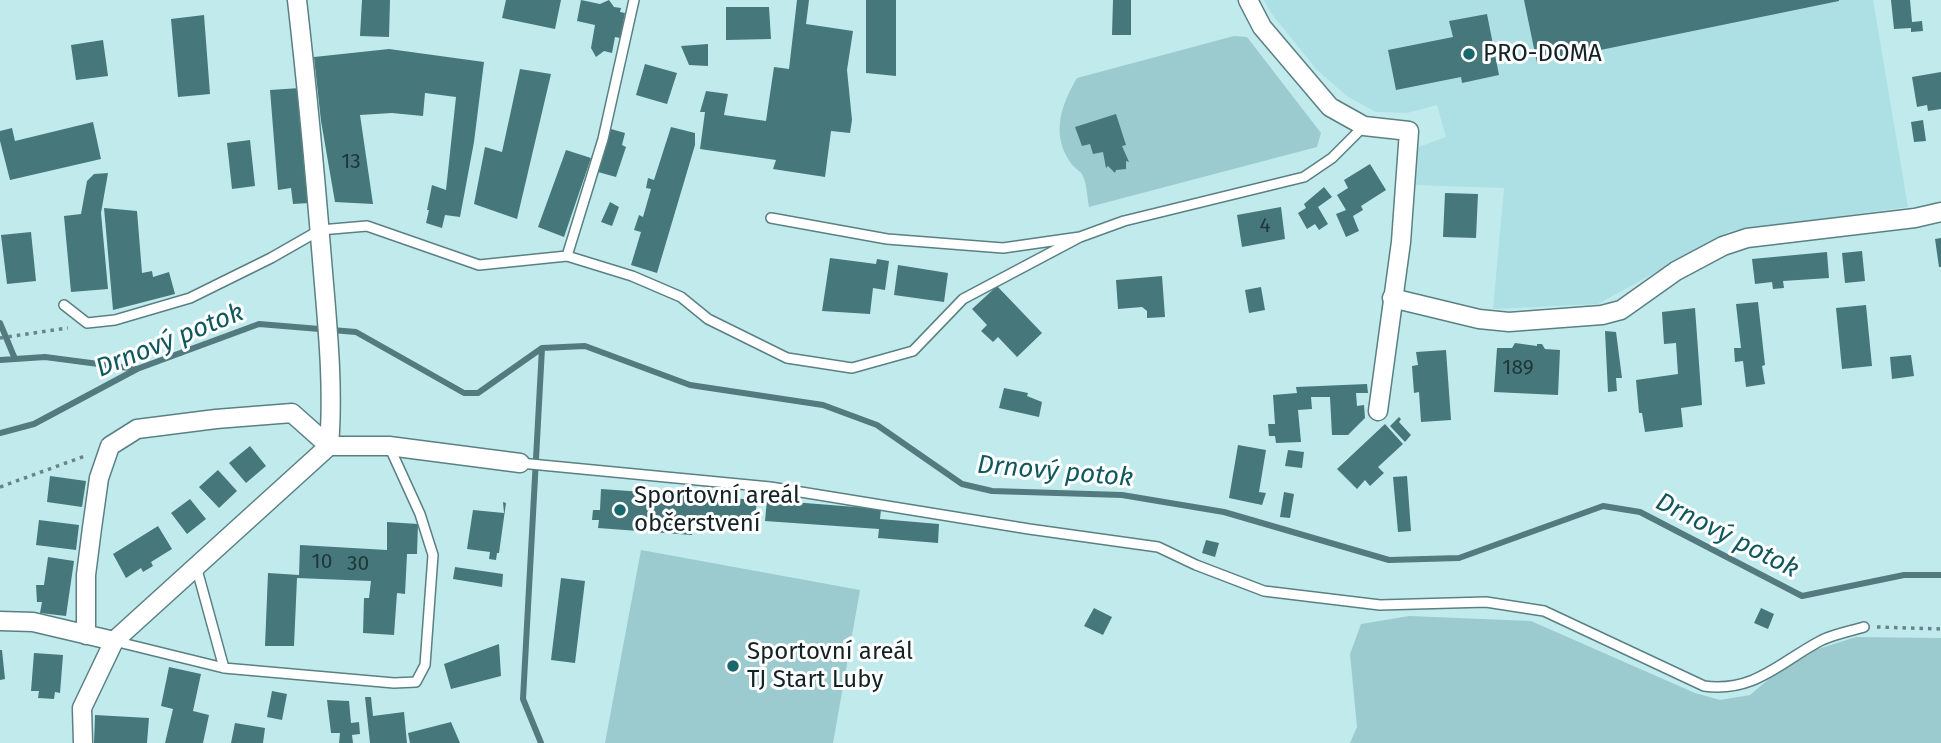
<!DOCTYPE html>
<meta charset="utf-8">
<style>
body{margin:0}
canvas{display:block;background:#c1eaed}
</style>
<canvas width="1941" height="743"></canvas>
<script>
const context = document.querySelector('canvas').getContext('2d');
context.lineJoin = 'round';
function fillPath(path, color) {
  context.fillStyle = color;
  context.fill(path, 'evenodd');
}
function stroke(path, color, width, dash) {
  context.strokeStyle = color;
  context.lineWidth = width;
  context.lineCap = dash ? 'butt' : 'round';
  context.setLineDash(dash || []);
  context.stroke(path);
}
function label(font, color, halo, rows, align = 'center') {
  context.font = font + ' "Fira Sans",sans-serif';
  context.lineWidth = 6;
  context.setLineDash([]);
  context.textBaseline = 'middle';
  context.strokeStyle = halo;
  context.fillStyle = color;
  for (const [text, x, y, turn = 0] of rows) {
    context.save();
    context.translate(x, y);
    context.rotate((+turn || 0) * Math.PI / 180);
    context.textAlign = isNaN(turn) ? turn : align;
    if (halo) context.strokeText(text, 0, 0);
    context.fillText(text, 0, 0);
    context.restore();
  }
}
const built = new Path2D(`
 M1264,0h609l35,207 -178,24 -132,73 -105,5 11,-121 -93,-3 2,-36 33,-12 -9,-32 -30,8 -31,-1 -28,-15 -31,-27 -46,-57z`);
const green = new Path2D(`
 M1234,36l13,1 74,96 -4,14 -228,60c-2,-9 -2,-24 -7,-33 -3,-4 -9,-7 -12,-12 -19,-28 -9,-57 7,-84z
 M641,550l219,40 -27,153h-228z
 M1409,616l122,5 164,72 25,7 30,-5 46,-39 60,-19 85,1v105h-591l7,-16 -7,-73 11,-30z`);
const stream = new Path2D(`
 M0,323l15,36
 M0,360l45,-3 92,12
 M0,433l34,-9 103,-55 122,-45 97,8 108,61h14l64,-45 43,-2 105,39 133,20 54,20 85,59 30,7 130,4 102,17 165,48 70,-2 144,-52 37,6 162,84 102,-21h37
 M541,743l-18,-44 19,-351`);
const building = new Path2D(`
 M362,0h28l-1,37 -29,-1z
 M506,0h55l-6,29 -53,-11z
 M581,0l19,4 9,-4 5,7 7,1 -1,4 5,1 -5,25 -5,-1 -3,16 -8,-2 -8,6 -5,-9 4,-23 -18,-4z
 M797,0h12l-3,24 47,7 -6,39 5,50 -2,13 -19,-2 -6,46 -52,-8 3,-9 -76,-11 5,-37h-5l6,-21 22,3 -4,21 42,6 8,-54 15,2z
 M866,0h30v76l-30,-3z
 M1113,0h18v35h-19z
 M1524,0h315v1l-302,62z
 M1891,0h19l2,22 10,-1 1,10 -12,1v-4l-17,1z
 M726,7h43l2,32 -45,1z
 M1487,14l12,61 -37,8 -1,-6 -65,13 -8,-40 65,-13 -4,-16z
 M204,15l6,79 -32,3 -7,-78z
 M103,40l5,36 -32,4 -5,-35z
 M708,44v22l-19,-1 -8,-19z
 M389,49l95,13 -10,80 -14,75 -15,-2 -3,13 -16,-5 3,-13h-2l5,-25 14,5 10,-93 -31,-4 -2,23 -31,-3 -32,2 13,89 -38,-2 -14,-81 -7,-64z
 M645,64l32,9 -10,31 -31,-9z
 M520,69l31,5 -34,145 -43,-15 11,-57 17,5z
 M1941,72v37l-13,2 -1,-6 -10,2 -5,-30z
 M300,88l9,115 -16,1 -2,-16 -13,2 -8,-100z
 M1116,114l10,31 -4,1 7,16 -3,-1v8l-10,1 -1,3 -7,-7 -2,2 -3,-16 -10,2 -3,-10 -8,2 -7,-19z
 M1923,120l3,21 -12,1 -3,-20z
 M93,122l8,37 -91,21 -10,-39v-10l12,-3 3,13z
 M671,127l24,6v12l-38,128 -26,-8 10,-33 -7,-2 5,-15 4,2 8,-28 -5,-1 2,-10 6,2z
 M611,129l14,4 -3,12 4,2 -10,30 -18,-5z
 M250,140l5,46 -23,3 -5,-46z
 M566,150l25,8 -27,79 -26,-10z
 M1370,164l16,26 -25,16 2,4 -10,6 6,15 -13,6 -10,-23 10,-4 -9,-15 11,-7 -4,-8z
 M108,173l-7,40 7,76 -37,3 -7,-76 17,-2 6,-33 7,-7z
 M1324,187l8,10 -14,10 10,17 -9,6 -4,-6 -8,5 -9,-16 8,-5 -2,-4z
 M1445,193l33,1 -2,44 -33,-1z
 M610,202l9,5 -7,19 -11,-4z
 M1281,207l4,32 -43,8 -5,-32z
 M104,208l33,3 5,62 10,-2 1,6 16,-5 6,22 -62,16z
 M31,232l5,49 -29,3 -6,-49z
 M1941,238v29h-2l-4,-28z
 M1862,251l3,30 -20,2 -3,-30z
 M1827,252l2,26 -46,3 1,7 -11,1 -1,-7 -17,2 -3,-25z
 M830,258l46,6 1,-5 12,2 -4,29 -12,-2 -3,26 -48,-3z
 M898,265l50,8 -4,29 -50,-7z
 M1162,276l3,41 -18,1v-7l-5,-4 -24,2 -2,-29z
 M997,286l45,47 -25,24 -19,-20 -5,5 -12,-11 6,-6 -15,-16z
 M1261,287l4,23 -16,3 -4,-23z
 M1758,302l7,63 -3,1 3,18 -19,3 -3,-26 -8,1 -1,-14h7l-5,-44z
 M1866,305l6,61 -30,3 -6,-61z
 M1695,308l7,97 -21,3 2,19 -38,5 -3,-19h-3l-3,-33 42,-6 -2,-31 -12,1 -2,-32z
 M1605,331l11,1 6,46h-6l1,13 -9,1z
 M1515,343l22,3v-2h5l3,5 15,1 -2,45 -64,-3 3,-44h15z
 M1446,350l5,70 -30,2 -2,-30 -5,1 -2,-27 6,-1 -2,-13z
 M1911,355l3,21 -22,3 -2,-22z
 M1367,384l1,9h-12l1,13 7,-1 1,13 -17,17h-16l-2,-38h-19l1,12 -14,1 3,32 -25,1 -1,-7h-6l-1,-12h7l-2,-29 24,-2 -1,-6z
 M1004,388l24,5 -1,3 15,6 -3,15 -40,-9z
 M1399,417l2,2 -2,3 12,13 -6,7 -15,-16z
 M1385,424l18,20 -25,23 6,6 -14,13 -5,-6 -8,9 -20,-20z
 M1238,445l28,5 -7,42 7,1 -4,12 -33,-7z
 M250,446l16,20 -20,17 -17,-20z
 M1288,450l16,2 -2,16 -17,-2z
 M218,470l19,21 -18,17 -20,-21z
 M50,476l36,5 -4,26 -35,-5z
 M1407,476l4,55 -13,1 -5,-55z
 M601,489l156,11 -2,20 -61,-4 -2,19 -94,-7 1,-8h-7l1,-10h7z
 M1284,492l10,2 -4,24 -10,-1z
 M190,499l16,20 -19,15 -16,-21z
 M767,500l114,9 -1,10 59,5 -1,19 -60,-5 1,-9 -114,-8z
 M503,502l3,1 -7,50h-2l-1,7 -7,-1 1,-7 -23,-3 6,-39 31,3z
 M39,520l40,5 -3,25 -40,-5z
 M387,522l31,2 -1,30h-10l-2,40 -8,-1 -3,42 -31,-2 1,-35h5l2,-17 -74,-3 -3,68h-29l3,-73 31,2 1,-30 87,5z
 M158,526l14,23 -21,13 2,4 -10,6 -2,-4 -15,10 -13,-24z
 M1206,540l13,3 -4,14 -13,-4z
 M48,557l26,4 -8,55 -26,-3 2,-11h-5l-1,-17h8z
 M455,567l48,7 -1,13 -49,-8z
 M561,578l24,3 -10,82 -24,-3z
 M1094,608l18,9 -9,18 -19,-9z
 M1761,608l13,6 -6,15 -14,-6z
 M499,644l2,32 -50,13 -7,-25z
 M0,650h2l3,29 -5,1z
 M34,653l29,2 -3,38 -5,-1 -1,7 -16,-1 1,-7h-8z
 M169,667l32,7 -8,37 16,4 -6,28h-38l8,-34 -12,-3z
 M272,691l15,3 -5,26 -15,-3z
 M365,697h6l2,19 31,-4 3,31h-37z
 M327,700l22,1 2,22 8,-1 1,12 -8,1 1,8h-14l1,-10h-9z
 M95,715l54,3 -2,25h-53z
 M451,722l9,21h-50l-2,-10z
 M235,723l30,5 -2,15h-32z`);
const path = new Path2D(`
 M0,338l68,-10
 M0,487l85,-31
 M1877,627l64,2`);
const lane = new Path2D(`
 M771,218l116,21 116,9 77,-11 44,-16 180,-44 28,-19 32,-32
 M567,256l36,-117 31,-139
 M64,305l23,18 28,-3 75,-22 81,-40 49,-28 47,-4 112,39 88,-9 65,20 49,21 27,22 79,39 65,10 61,-17 50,-52 117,-62
 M520,463l250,24 259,42 129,18 38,18 68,26 116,14 106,-3 58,9 160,75c51,7 77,-25 118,-46 13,-6 29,-9 42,-13
 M196,566l28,102
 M114,641l110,27 170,15 22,-1 9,-17 8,-110 -13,-41 -31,-68`);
const street = new Path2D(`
 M297,0c10,87 18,173 25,260 5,62 12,124 7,186
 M1248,0l14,27 68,80 34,19 45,5 -8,111 -23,169
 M1392,298l87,21 30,3 93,-7 19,-5 55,-39 47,-25 24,-8 168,-20 26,-6
 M0,621l33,1 81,19
 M86,635v-60l6,-47 7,-50 11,-32 27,-17 79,-10 76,-6 37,33
 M83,743l-1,-35 32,-67 215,-195h60l131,17`);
const markers = [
 [1469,54,7,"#1a676d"],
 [620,510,7,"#1a676d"],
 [733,666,7,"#1a676d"]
];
const numberNames = [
 ["13",351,162],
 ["4",1265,226],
 ["189",1518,368],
 ["10",322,562],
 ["30",358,564]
];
const poiNames = [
 ["PRO-DOMA",1483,54],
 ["Sportovní areál",634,496],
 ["občerstvení",634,524],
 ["Sportovní areál",747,652],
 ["TJ Start Luby",747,680]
];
const waterNames = [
 ["Drnový potok",170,341,-22],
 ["Drnový potok",1055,472,5],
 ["Drnový potok",1727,536,27]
];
fillPath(built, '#ade0e4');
fillPath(green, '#9ccbcf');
stroke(stream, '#537a7e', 6);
fillPath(building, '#46777b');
stroke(lane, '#5a8083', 12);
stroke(street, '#5a8083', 21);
stroke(path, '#688486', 3.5, [3.5, 5]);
stroke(lane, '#fff', 9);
stroke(street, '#fff', 18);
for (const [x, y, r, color] of markers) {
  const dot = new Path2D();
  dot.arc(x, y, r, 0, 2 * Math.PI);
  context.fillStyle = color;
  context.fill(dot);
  stroke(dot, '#fff', 2.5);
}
label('21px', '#20373a', null, numberNames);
label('24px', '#132224', '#fff', poiNames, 'left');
label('italic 26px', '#0f585e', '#fff', waterNames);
</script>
